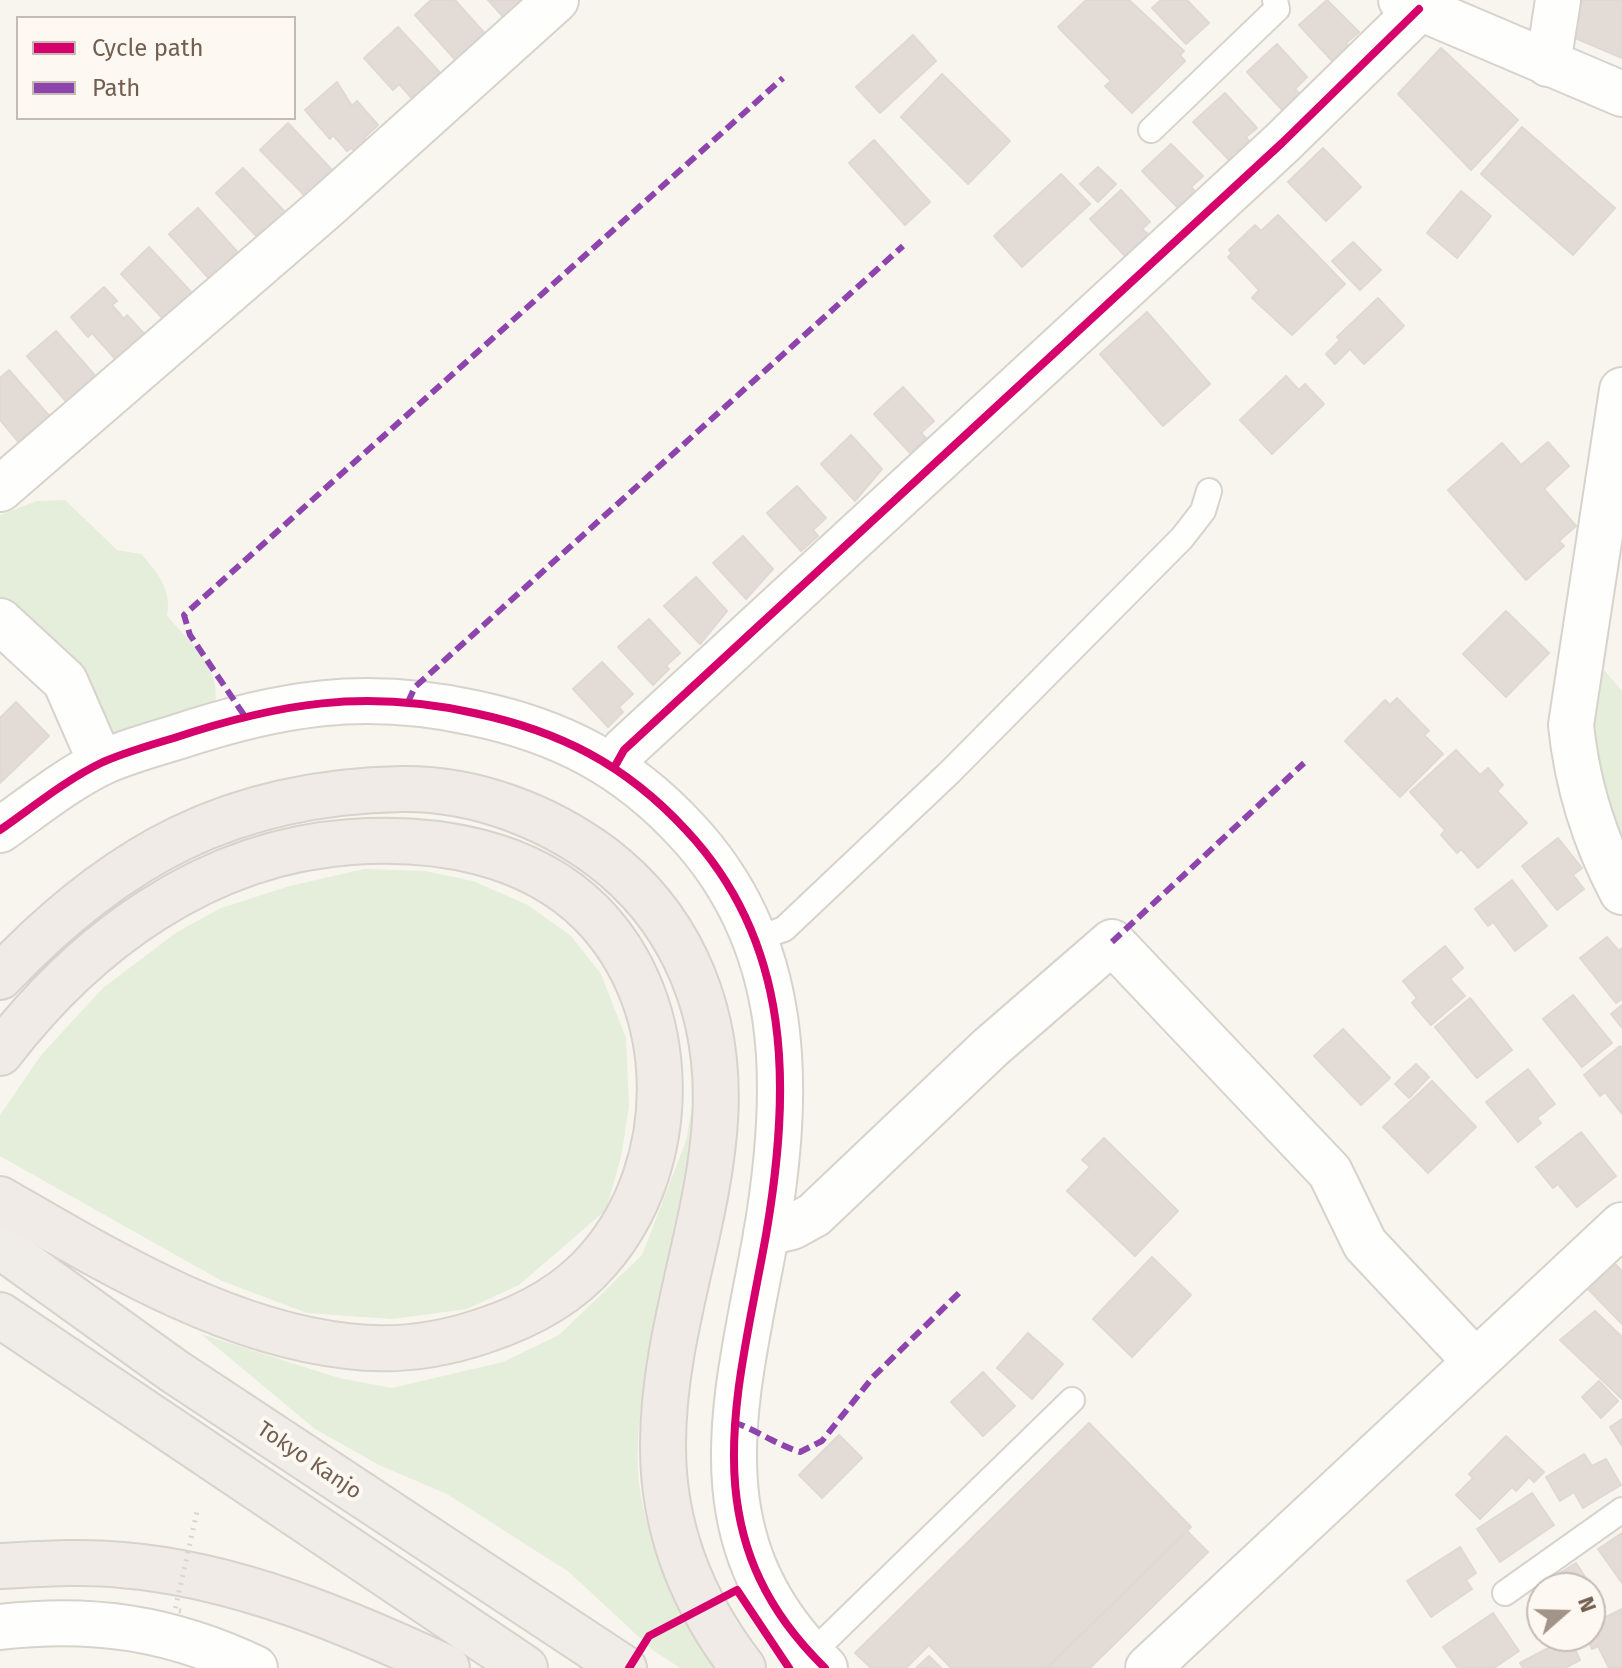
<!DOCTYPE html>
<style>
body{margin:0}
#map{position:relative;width:1622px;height:1668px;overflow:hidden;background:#f8f5ee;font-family:"Fira Sans",sans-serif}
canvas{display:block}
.legend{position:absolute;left:16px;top:16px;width:280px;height:104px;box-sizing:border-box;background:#fdf9f2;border:2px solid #c6bbb2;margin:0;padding:10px 14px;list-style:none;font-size:24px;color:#735f51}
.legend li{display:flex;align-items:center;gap:16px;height:40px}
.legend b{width:40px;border:2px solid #c6bbb2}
.north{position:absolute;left:1526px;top:1572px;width:80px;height:80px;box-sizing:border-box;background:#fdf9f2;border:2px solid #c6bbb2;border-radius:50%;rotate:70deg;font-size:22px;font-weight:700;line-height:32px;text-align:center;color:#735f51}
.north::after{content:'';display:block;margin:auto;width:28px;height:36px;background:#a29488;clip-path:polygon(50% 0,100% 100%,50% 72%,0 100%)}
</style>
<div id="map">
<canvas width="1622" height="1668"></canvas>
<ul class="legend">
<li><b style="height:10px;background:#d6006c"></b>Cycle path</li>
<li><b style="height:10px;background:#8e44ad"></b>Path</li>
</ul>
<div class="north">N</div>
</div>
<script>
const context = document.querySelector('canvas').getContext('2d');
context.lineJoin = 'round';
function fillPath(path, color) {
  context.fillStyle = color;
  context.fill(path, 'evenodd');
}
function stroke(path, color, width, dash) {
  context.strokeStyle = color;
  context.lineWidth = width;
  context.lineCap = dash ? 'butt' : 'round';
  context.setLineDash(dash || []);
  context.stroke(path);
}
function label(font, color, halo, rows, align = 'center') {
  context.font = font + ' "Fira Sans",sans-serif';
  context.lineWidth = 8;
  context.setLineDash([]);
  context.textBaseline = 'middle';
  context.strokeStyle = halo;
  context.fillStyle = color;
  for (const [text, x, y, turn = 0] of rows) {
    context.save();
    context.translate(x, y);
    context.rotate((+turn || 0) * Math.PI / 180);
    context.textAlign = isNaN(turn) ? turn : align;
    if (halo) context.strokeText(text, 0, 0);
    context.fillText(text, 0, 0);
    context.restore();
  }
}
const green = new Path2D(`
 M65,500l52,50 24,4c17,19 31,36 26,62 23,27 54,50 48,89l-21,2 -85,29 -109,-135v-86l37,-14z
 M1598,663l24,28v188l-19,7 -24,-27 -12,-44z
 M364,869l61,2 48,10 55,24 43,31 30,38 25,64 3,68 -8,51 -15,53 -87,75 -52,24 -75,10 -85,-6 -85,-32 -222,-125v-41l42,-61 61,-66 74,-56 44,-24 69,-22z
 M696,1084c0,24 2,49 0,73 -3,38 -15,81 -24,119 -17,73 -44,144 -31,220 10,62 45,118 75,172h-36l-26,-17 -85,-79 -122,-78 -68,-29 -64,-36 -114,-95 138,44 53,10 111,-26 56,-27 83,-80 44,-114z`);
const building = new Path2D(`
 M431,0h24l34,38 -29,27 -45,-50z
 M488,0h39l-21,20z
 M1086,0h43l55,51 -4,4 5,6 -53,52 -27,-27 6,-5 -53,-54z
 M1161,0h26l22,23 -23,21 -34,-36z
 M1327,0l32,32 -13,11 5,5 -17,15 -35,-38z
 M1582,0h40v58l-54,-23z
 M398,27l46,50 -28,26 -17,-19 -6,6 -29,-32z
 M913,35l23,26 -56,52 -24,-26z
 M1277,44l30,33 -12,12 6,6 -18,16 -36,-39z
 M1441,48l77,72 -47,50 -73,-76z
 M942,74l68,67 -42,43 -67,-67z
 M337,82l15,24 5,-5 21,24 -14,13 6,6 -13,10 -5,-6 -5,3 -14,-16 -3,4 -25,-29z
 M1225,93l32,35 -11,9 4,5 -20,19 -37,-39z
 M288,123l45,48 -27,26 -46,-47z
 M1522,127l93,81 -42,47 -92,-81z
 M874,140l56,62 -25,23 -56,-62z
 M1171,144l32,32 -12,11 4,4 -17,17 -36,-37z
 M1323,148l38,39 -35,34 -38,-39z
 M1098,167l18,17 -18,18 -18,-18z
 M243,168l44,46 -28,25 -43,-46z
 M1061,174l29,30 -68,63 -28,-31z
 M1121,190l29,32 -8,7 7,6 -24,21 -35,-37z
 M1461,191l30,25 -34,42 -30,-25z
 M198,208l43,48 -29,26 -43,-48z
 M1278,215l67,69 -53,51 -40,-37 7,-8 -31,-33 4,-4 -3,-3 26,-25 6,6z
 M1353,242l28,28 -21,20 -28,-29z
 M149,247l45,48 -28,27 -45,-48z
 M104,287l13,14 -5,4 12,14 3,-4 20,22 -29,25 -26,-29 -4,4 -17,-20z
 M1378,298l26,28 -40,38 -14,-15 -15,15 -9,-10 14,-14 -3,-3z
 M1147,312l63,72 -47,42 -63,-72z
 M56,331l43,49 -29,26 -43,-50z
 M9,370l43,49 -30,27 -22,-26v-42z
 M1286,376l13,14 6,-6 19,20 -52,50 -32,-34z
 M903,387l31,34 -13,12 5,5 -16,15 -36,-39z
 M851,435l31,34 -27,32 -34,-37z
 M1548,442l21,24 -25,23 32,37 -17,15 5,5 -38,34 -78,-90 54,-47 19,22z
 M797,486l29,32 -13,12 5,6 -17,15 -34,-38z
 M743,536l30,33 -27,30 -33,-36z
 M696,577l31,34 -27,33 -36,-38z
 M1506,611l43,42 -43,44 -43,-43z
 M649,619l31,34 -14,13 3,3 -16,16 -35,-38z
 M602,662l31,32 -14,13 4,5 -15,15 -35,-38z
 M1397,698l32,33 -5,4 19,19 -43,43 -55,-56 40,-41 5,5z
 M16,702l33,34 -49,47v-65z
 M1456,750l24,25 8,-7 15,17 -6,6 30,32 -49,45 -17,-19 -4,4 -16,-18 4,-5 -35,-38z
 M1558,838l24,30 -9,7 11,14 -27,21 -35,-44z
 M1512,880l35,46 -32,25 -22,-29 -5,4 -13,-17z
 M1607,937l12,14 3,-3v51l-6,4 -36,-45z
 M1445,946l18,22 -13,11 15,17 -34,29 -19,-22 5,-5 -14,-17z
 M1573,995l39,48 -30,24 -39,-48z
 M1470,998l42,52 -35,28 -42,-51z
 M1622,1005v23l-11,-14z
 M1343,1029l47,49 -29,27 -47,-49z
 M1620,1046l2,2v66l-17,-22 -5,4 -16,-21z
 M1416,1064l13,13 -20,21 -14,-14z
 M1528,1069l27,35 -18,14 4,5 -23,19 -32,-40z
 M1432,1081l44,46 -48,46 -45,-46z
 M1581,1132l35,44 -39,31 -19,-23 -5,4 -17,-21z
 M1104,1138l74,73 -43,45 -68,-65 23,-24 -8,-7z
 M1152,1257l39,38 -59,62 -39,-38z
 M1614,1263l8,8v53l-34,-35z
 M1595,1311l27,26v62l-62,-59z
 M1028,1333l35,31 -31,35 -35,-31z
 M983,1372l32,34 -32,30 -32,-34z
 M1599,1381l19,20 -17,17 -19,-21z
 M1622,1419v27l-12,-19z
 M1089,1423l102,104 -144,141h-96l-22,-23 -23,23h-35l-16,-15z
 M839,1435l23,23 -40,40 -23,-23z
 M1506,1436l38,36 -10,10 -5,-5 -13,14 -4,-4 -32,32 -24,-24 17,-17 -4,-4z
 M1584,1454l8,12 14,-7 15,26 -38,23 -9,-16 -14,9 -14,-24z
 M1532,1493l22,32 -54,37 -23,-33z
 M1187,1531l21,21 -118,116h-43z
 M1622,1533v50l-24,-34z
 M1460,1547l16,26 -10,7 6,9 -41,28 -24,-36z
 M1576,1563l29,44 -15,10v-29h-33l5,-3 -7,-9z
 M1542,1598v26l-12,-18z
 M1622,1609v59h-13l-11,-22 -6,3 -6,-13h4v-11z
 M1493,1613l26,38 -25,17h-36l-15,-21z
 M1569,1637l11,23 -15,8h-42l-3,-5z
 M929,1656l12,12h-25z`);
const service = new Path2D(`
 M1151,130l126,-121 -2,-9
 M756,939l28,-10 166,-157 232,-234 21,-27 6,-20
 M1505,1593l117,-83
 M811,1654l261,-254`);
const minor = new Path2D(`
 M1401,0l221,94
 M1548,64l10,-64
 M1622,390l-51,335c6,59 23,114 51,167
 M0,489l326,-282 230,-207
 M0,621l65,60 36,82
 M615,766l9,-16 658,-607 137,-134
 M0,830c33,-23 67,-51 103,-68 23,-10 47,-17 71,-24 105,-35 190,-49 300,-25 86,18 152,52 212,117 107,114 105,259 80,405 -29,162 -76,302 59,433
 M766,1233l26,-6 22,-12 177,-168 121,-105 218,230 35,72 110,117
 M0,1627c92,-11 171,1 255,41
 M1148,1668l474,-443`);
const trunk = new Path2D(`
 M0,1246l174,125 450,297
 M0,1315l525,353`);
const motorway = new Path2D(`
 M0,977c116,-122 231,-185 402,-188 72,-1 145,27 201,69 35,27 64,62 83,102 79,165 -24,319 -23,487 0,83 30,156 80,221
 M0,1053c86,-112 206,-201 351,-211 84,-6 178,9 240,71 90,91 91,251 7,347 -30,35 -72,57 -115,71 -44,15 -90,21 -136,15 -124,-14 -241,-86 -347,-147
 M0,1566c41,-2 82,-5 122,-1 112,9 224,56 325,103`);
const pathBridge = new Path2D(`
 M181,1611l-6,-1 23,-103`);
const quiet = new Path2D(`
 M408,702l7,-15 488,-441
 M244,715l-54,-80 -6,-20 599,-537
 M1112,942l192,-179
 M733,1422c24,8 42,22 67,30l22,-11 51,-64 86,-84`);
const cycleway = new Path2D(`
 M615,766l9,-16 658,-607 137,-134
 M0,830c33,-23 67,-51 103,-68 23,-10 47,-17 71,-24 105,-35 190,-49 300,-25 86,18 152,52 212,117 107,114 105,259 80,405 -29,162 -76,302 59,433
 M629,1668l20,-32 88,-46 52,78`);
const streetNames = [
 ["Tokyo Kanjo",309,1461,34]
];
fillPath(green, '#e5eddb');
fillPath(building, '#e3dcd6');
stroke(building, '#e0d9d1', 2);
stroke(service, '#d7d2cc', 28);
stroke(minor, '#d7d2cc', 48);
stroke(trunk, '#d8d2cc', 48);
stroke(motorway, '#d8d2cc', 48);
stroke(service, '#fefefc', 24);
stroke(minor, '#fefefc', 44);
stroke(trunk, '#f0ece8', 44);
stroke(motorway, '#f0ebe7', 44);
stroke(pathBridge, '#dad5d0', 5, [2, 6]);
stroke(quiet, '#8e44ad', 6, [12, 6]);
stroke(cycleway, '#d6006c', 8);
label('22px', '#735f51', '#fdf9f2', streetNames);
</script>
